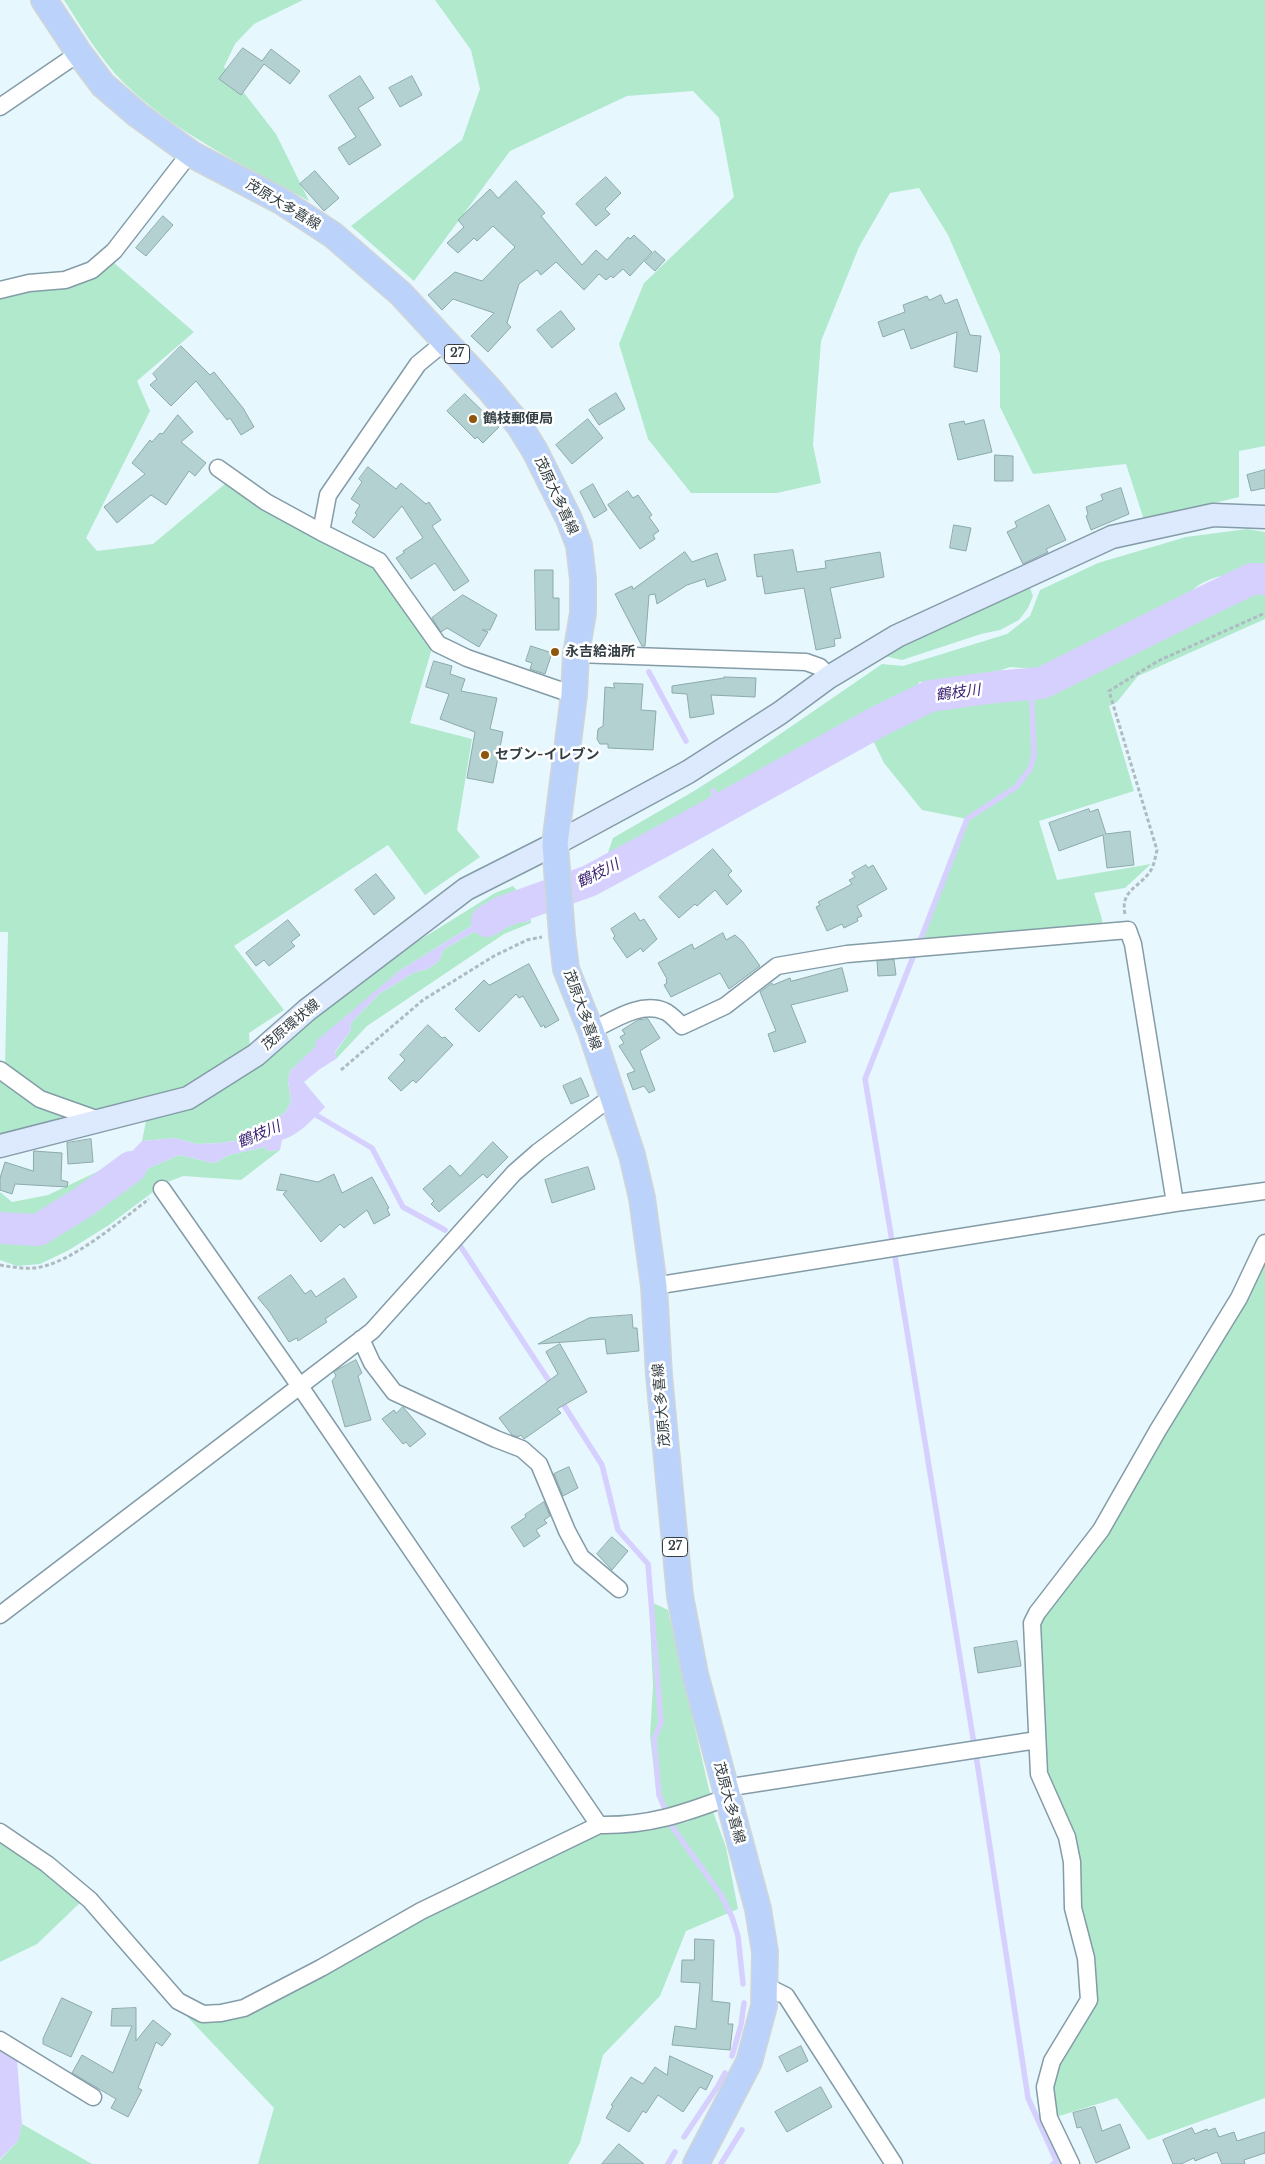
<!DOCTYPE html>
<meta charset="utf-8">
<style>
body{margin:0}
canvas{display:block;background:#e7f7fe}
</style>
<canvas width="1265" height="2164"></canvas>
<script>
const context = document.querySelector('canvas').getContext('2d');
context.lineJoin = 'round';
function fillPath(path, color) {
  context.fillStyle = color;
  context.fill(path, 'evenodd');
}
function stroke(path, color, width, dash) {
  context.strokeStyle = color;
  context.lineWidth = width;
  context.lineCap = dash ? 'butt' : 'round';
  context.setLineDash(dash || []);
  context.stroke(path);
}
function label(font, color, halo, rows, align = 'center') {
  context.font = font + ' "Libre Baskerville","Noto Sans JP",serif';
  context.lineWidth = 5;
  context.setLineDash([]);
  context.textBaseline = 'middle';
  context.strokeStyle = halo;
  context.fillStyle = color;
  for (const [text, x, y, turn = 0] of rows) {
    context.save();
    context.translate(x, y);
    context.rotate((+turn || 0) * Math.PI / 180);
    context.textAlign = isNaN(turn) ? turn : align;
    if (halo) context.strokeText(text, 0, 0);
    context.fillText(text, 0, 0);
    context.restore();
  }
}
const green = new Path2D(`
 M64,0h239l-49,24 -19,20 -11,23 52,67 33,67c-63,-35 -133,-67 -185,-118 -24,-24 -42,-55 -60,-83z
 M435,0h830v446l-26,5v46l-95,23 -18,-56 -93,10 -33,-67v-53l-52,-119 -29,-47 -29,5 -31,54 -38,94 -8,104 8,38 -44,10h-86l-43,-54 -29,-95 25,-61 90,-86 -15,-79 -26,-27 -66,5 -117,55 -96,130 -63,-55 111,-86 18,-51 -9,-39z
 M113,262l81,70 -57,49 13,30 -64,127 11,13 56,-7 73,-61 148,82 59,80 -23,78 62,16 -15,91 23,27 -55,38 -37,-50 -154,101 50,64 -35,23 1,17 -15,11 -57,29 -81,19 -44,-11 -48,-32 3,-134h-8v-637z
 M1247,529l18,3v40c-27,1 -60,1 -78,24l-42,22 -11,12 -79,38 -17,1 -28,-2 -42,15h-49l-2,12 -115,59 -1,6 -80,43 -5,-11 -5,2 5,12 -112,63v-4l9,-26 81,-47 44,-28 144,-99 21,2 104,-32 23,-18 10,-26 58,-27 88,-26z
 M1265,584v35l-127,57 -21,26 -8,4 25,85 -95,30 18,59 94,-16 -26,24 -31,5 8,26v6l-182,16 47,-122 -45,-9 -38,-47 -15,-31 63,-31 41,-8 73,-7 35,-11 69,-42 103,-48z
 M1029,585l4,11 -5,12 -9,12 -19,10 -19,4 -79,26 -18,-4z
 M513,886l8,9 -122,76 -109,100 -2,11 3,19 -5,10 -12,10 -33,19 -20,3 -24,1 -22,-6 -33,3 5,-25 154,-91 51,-34 63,-48 80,-50z
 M507,916l13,2 3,5 8,-3v3l-27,11 -137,92 -31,33 -1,-6 16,-23 -1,-6 29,-30 36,-22 13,-3 11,-8 5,-12 49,-28z
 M0,1075l70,41 -70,25z
 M265,1147l2,4 13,-1 -39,30 -58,-4 -18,7 -56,42 -40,25 -29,14 -23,2 -17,-6v-68l12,10 36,-7 76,-36 -30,31 6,6 38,-23 41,-18 35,8 15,-8z
 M1265,1257v841l-117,42 -31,-42 -61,19 -5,-30 8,-33 35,-53 -17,-83v-51l-34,-100 -6,-146z
 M649,1601l19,9 42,184 -7,6 -38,14 -8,-17 -7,-61 3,-50z
 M713,1812l13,35 12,62 -52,22 -26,65 -57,59 -23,88 -12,21h-310l16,-56 -94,-99 25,9 210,-99 179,-88 39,-1 54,-8 19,-9z
 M0,1836l84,63 -47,45 -37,18z
 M22,2124l70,40h-92v-4l18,-19z`);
const water = new Path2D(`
 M521,895l9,12 1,13 -8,3 -3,-5 -13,-2 -14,5 -49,28 -5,12 -11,8 -13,3 -36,22 -29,30 1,6 -16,22 1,7 -16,10 -16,13 21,25c-13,13 -25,27 -43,33l-2,10 -13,1 -2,-4 -36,8 -15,8 -35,-8 -41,18 -38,23 -6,-5 48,-50 33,-3 22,6 24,-1 20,-3 33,-19 12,-10 5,-10 -3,-20 2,-10 26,-25 -1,-4 84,-71z
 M0,2048l17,12 5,64 -4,17 -18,18z`);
const stream = new Path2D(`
 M649,672l37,69
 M713,791l10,17
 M920,941l47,-122 49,-32 14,-18 4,-14 -3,-71
 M311,1112l61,36 31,59 42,23
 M892,1241l-27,-162 50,-127
 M459,1244l94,143
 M895,1257l79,487
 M560,1399l42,66 16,65 30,34 13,159 -7,16 5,56 14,33 48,67 11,22 6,19 5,48
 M976,1755l52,343 29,64 -4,2
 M732,2056l9,-31 3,-22
 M684,2137l34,-51 7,-13
 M668,2164l7,-12
 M721,2164l21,-34`);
const river = new Path2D(`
 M487,921l15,-9 87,-31 98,-53 192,-107 51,-25 65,-9 47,-4 166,-83 44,-21h13
 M0,1228l38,2 44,-27 49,-36`);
const building = new Path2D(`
 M243,48l19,13 9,-12 29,22 -10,13 -26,-20 -23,31 -22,-16z
 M360,76l14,22 -16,10 23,37 -32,20 -11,-17 18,-11 -27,-41z
 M412,76l10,19 -22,12 -11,-19z
 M315,171l24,27 -15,13 -24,-27z
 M606,177l15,16 -16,16 5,5 -14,12 -20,-22z
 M516,181l29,32 -4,3 41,49 14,-15 11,10 21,-23 2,2 4,-4 18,17 -22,24 -7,-7 -10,9 -2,-2 -5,4 -7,-6 -15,16 -28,-28 -15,13 -4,-5 -18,14 -12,39 4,4 -23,25 -17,-16 23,-23 -41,-14 -11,11 -14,-15 27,-23 27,9 33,-34 -22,-21 -16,15 -3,-3 -16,15 -11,-10 17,-16 -6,-7 32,-31 8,9z
 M163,216l10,9 -27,31 -10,-8z
 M655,251l10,9 -10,11 -10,-9z
 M941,295l4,9 12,-5 13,36 11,1 -4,36 -23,-5 3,-35 -46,17 -7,-20 -21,8 -5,-15 27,-10 -2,-7 24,-9 2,4z
 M561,311l14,18 -23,19 -15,-18z
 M181,346l29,29 4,-3 29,36 11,19 -13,8 -11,-17 -3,2 -31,-39 -25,25 -21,-21 7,-6 -4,-5z
 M616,393l9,16 -26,16 -10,-15z
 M465,394l34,33 -16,16 -6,-6 -2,2 -28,-28z
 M178,415l15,17 -12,10 25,21 -11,13 -6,-5 -23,34 -15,-10 -34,28 -13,-16 41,-33 -13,-11 18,-23 2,2 8,-9 2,1z
 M588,419l15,19 -31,26 -16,-19z
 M984,420l8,32 -34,8 -9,-36 15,-3 1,3z
 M995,455l18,1v25h-18z
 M368,467l28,22 5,-6 25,21 3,-2 12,18 -9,6 37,55 -15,10 -19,-28 -24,16 -15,-21 8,-5 -1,-2 20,-13 -21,-32 -28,32 -22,-16 5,-7 -2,-2 5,-8 -9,-6 11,-17 -3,-3z
 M1265,470v18l-14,3 -4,-16z
 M593,484l14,26 -13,8 -14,-26z
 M1121,488l8,26 -38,16 -5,-14 2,-2 -2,-7 17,-7 -2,-5z
 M628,491l5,7 5,-3 14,20 -3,2 10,14 -6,4 2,4 -15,10 -32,-44z
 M1049,505l17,35 -20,9 2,3 -25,12 -16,-32 10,-5 -2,-5z
 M954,525l17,3 -5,23 -16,-3z
 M793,550l4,22 29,-4 -1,-7 55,-9 4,25 -54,11 11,50 -7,1 1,7 -19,4 -12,-62 -39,6 -3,-18 -5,1 -3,-22z
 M685,552l7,10 25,-9 9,27 -19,7 -2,-8 -18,6 -30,19 -2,-10 -6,1 -4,51h-3l-27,-52 17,-8 1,3z
 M535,570h18v28h6v32h-23z
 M463,595l34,20 -7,15h-8l6,2 -9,15 -32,-19 -6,4 -9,-14z
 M531,646l21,7 -7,21 -15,-5 2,-6 -6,-2z
 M434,661l18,5 -2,8 15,5 -4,12 36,7 -7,31 13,3 -10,51 -26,-5 8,-46 -35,-13 9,-25 -23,-7z
 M724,677l32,1 -1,19 -44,-2 3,19 -24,4 -3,-24 -15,-1v-7l52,-8z
 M614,683l29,1 -2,26 15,1 -3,39 -45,-2v-4h-8l-3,-5 1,-10 5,-3 2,-39 9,1z
 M1089,809l1,3 8,-3 8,25 24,-3 4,34 -27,3 -4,-33 -44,16 -10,-28z
 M713,849l19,22 -4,4 14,16 -15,14 -12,-15 -18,16 -2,-2 -16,14 -20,-21z
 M866,865l2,3 5,-3 14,24 -30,17 5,10 -5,2 1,3 -14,7 -2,-4 -15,7 -11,-24 4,-2 -2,-3 34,-18 -3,-4 6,-3 -3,-4z
 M376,874l19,24 -21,17 -19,-25z
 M635,913l5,8 4,-2 13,20 -14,13 -2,-4 -14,10 -14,-20 2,-2 -4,-7z
 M288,920l12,15 -9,7 4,4 -26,20 -5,-6 -8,6 -10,-13z
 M723,933l3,7 9,-5 8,7 17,24 -31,23 -9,-16 -49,24 -7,-12 3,-2 -1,-3 1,-1 -9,-16 34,-19 2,5z
 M894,960l2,15 -18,1 -1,-15z
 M529,964l30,56 -14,8 -1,-3 -3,2 -18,-31 -4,2 -3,-4 -37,38 -24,-23 29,-29 5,5z
 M842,968l6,23 -57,14 15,37 -32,10 -6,-18 8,-3 -16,-39 12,-9 1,2 17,-7 1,3z
 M648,1019l12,19 -20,13 15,39 -6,3 -5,-7 -11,4 -6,-16 8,-3 -16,-25 5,-3 -4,-6 5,-3 -3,-4 16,-10z
 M428,1025l14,13 3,-1 8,8 -37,38 -3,-3 -12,11 -13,-13 17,-18 -5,-5z
 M581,1078l8,18 -18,8 -8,-18z
 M91,1139l2,23 -25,2 -1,-21z
 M493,1142l15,15 -21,21 -4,-4 -44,38 -8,-8 3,-3 -11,-12 27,-24 10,11z
 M34,1151l28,2 -1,27 7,2 -1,5 -52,-3 -3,10 -12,-4v-12l5,-16 28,9z
 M588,1167l7,22 -43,14 -7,-23z
 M281,1174l37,8 16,-8 8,19 30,-16 17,31 -2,1 3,6 -16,9 -7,-14 -23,18 -4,-4 -19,18 -38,-48 4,-3 -10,-1z
 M291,1275l14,19 6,-4 5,7 28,-19 13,19 -32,22 2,3 -29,19 -1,-3 -8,4 -20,-31 -11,-13z
 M632,1315l1,13h4l2,23 -32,3 -2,-15 -67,5 51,-26z
 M560,1344l27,48 -30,17 4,4 -37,26 -3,-4 -3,2 -6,-2 -13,-17 59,-44 -12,-22z
 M356,1360l6,13 -4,3 13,44 -26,7 -13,-46 4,-5 -2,-4z
 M403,1407l23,27 -16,13 -4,-5 -3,2 -21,-25 12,-9 2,3z
 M569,1467l9,21 -15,8 -9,-22z
 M544,1502l6,14 -6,4 3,3 -11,7 4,6 -16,11 -13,-20 15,-10 -1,-2z
 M612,1537l16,14 -16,19 -15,-16z
 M1017,1641l4,25 -43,7 -4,-25z
 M695,1939l19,1 -2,61 18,2 -2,21h5l-3,26 -58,-5 3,-19 21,3 4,-46 -19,-1 1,-22h12z
 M62,1998l30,14 -21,45 -28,-13v-5z
 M136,2008v33l17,-21 18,14 -9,12 -6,-4 -18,46 4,2 -14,27 -17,-9 5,-9 -44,-26 10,-18 31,18 19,-47h-21l1,-17z
 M801,2046l7,15 -21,11 -8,-15z
 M670,2056l43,20 -7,14 -6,-3 -17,25 -25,-17 -12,18 -3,-2 -14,21 -23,-14 7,-12 -2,-1 20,-28 12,7 12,-17 12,8z
 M821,2087l11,20 -45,25 -12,-20z
 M1095,2107l7,24 18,-7 10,24 -34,15 -15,-36 -4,1 -4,-15z
 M1192,2128l3,6 12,-5 1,2 7,-3 4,9 15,-5 3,9 28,-9v21l-21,7 1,4h-23l-5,-12 -22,9 -1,-3 -13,6h-8l-10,-24z
 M619,2144l25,20h-42z`);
const path = new Path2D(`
 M1125,914c-5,-23 13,-26 24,-41 5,-6 6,-15 8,-23l-48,-159 49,-30 107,-48
 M341,1070l82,-70 71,-44 33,-16 15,-3
 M0,1265c11,2 23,4 34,3 36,-3 87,-48 115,-69`);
const minor = new Path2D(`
 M0,107l79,-54
 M0,290l29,-7 36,-3 27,-10 22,-19 76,-98
 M218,468l48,34 55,30 58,29 59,83 29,14 107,37
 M321,532l7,-37 90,-131 28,-23
 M576,654l230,8 14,5 9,10
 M591,1031c21,-10 49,-30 73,-20 6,2 13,10 18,15l43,-20 52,-40 70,-12 281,-24 5,14 42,259
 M0,1070l40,29 59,21
 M162,1189l137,196 300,440
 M654,1286l521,-83 90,-12
 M361,1339l11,24 22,29 102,47 26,10 17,15 28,67 14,26 38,32
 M0,1615l372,-284 142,-158 24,-21 64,-48 11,-5
 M725,1788l312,-48
 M0,1832l47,32 43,36 88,101 25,13 18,-1 23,-5 77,-40 100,-57 178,-86c49,1 84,-11 129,-28
 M766,1986l20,10 108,168
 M0,2040l93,57
 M1071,2164l-22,-46 -4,-31 7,-26 37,-61 -3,-42 -13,-50 -1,-46 -5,-25 -28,-63 -7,-151 5,-10 64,-83 57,-100 81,-132 26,-55`);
const secondary = new Path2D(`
 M0,1146l188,-48 68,-43 51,-45 159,-121 89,-45 133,-72 92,-59 49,-36 68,-41 215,-99 101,-22 52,2`);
const primary = new Path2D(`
 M44,0l35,53 24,32 35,30 55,40 88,46 52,34 68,59 89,96 29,35 16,26 34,68 10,26 4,34v34l-7,41 -2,41 -19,149 7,91 4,34 25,62 41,124 10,43 12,88 5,89 21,221 15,78 63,235 7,43 -1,54 -15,56 -53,102`);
const markers = [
 [473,419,5,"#8e560d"],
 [555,652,5,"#8e560d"],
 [485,755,5,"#8e560d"]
];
const shields = [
 [457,354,25],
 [675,1547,25]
];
const shieldNames = [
 ["27",457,354],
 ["27",675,1547]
];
const streetNames = [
 ["茂原大多喜線",283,205,31],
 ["茂原大多喜線",556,496,65],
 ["茂原大多喜線",582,1010,70],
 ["茂原環状線",291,1025,-40],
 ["茂原大多喜線",662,1405,-95],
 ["茂原大多喜線",729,1803,75]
];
const poiNames = [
 ["鶴枝郵便局",483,419],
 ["永吉給油所",565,652],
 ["セブン-イレブン",495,755]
];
const waterNames = [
 ["鶴枝川",958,693,-7],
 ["鶴枝川",598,874,-26],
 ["鶴枝川",259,1135,-23]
];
fillPath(green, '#b1e9cc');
fillPath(water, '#d6d0fe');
stroke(stream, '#d6d0fe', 5.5);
stroke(river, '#d6d0fe', 32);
fillPath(building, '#b2d1d0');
stroke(building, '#8caaa9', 1);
stroke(minor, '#839ca7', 19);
stroke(secondary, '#839ca7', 25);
stroke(primary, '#d2d5d6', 28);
stroke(path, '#aebcc2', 3, [4, 2.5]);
stroke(minor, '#fff', 16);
stroke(secondary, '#dde9fc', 22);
stroke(primary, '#bbd3fa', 25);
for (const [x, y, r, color] of markers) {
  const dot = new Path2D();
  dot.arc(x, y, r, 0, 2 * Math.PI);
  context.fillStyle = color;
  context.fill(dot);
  stroke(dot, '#fff', 2);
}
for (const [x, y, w] of shields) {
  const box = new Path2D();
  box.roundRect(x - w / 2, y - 9.5, w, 19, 4);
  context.fillStyle = '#fff';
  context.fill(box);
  stroke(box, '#333e43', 1);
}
label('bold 12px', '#333e43', null, shieldNames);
label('14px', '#333e43', '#fff', streetNames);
label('bold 14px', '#333e43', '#fff', poiNames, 'left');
label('italic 15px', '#381f72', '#fff', waterNames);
</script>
